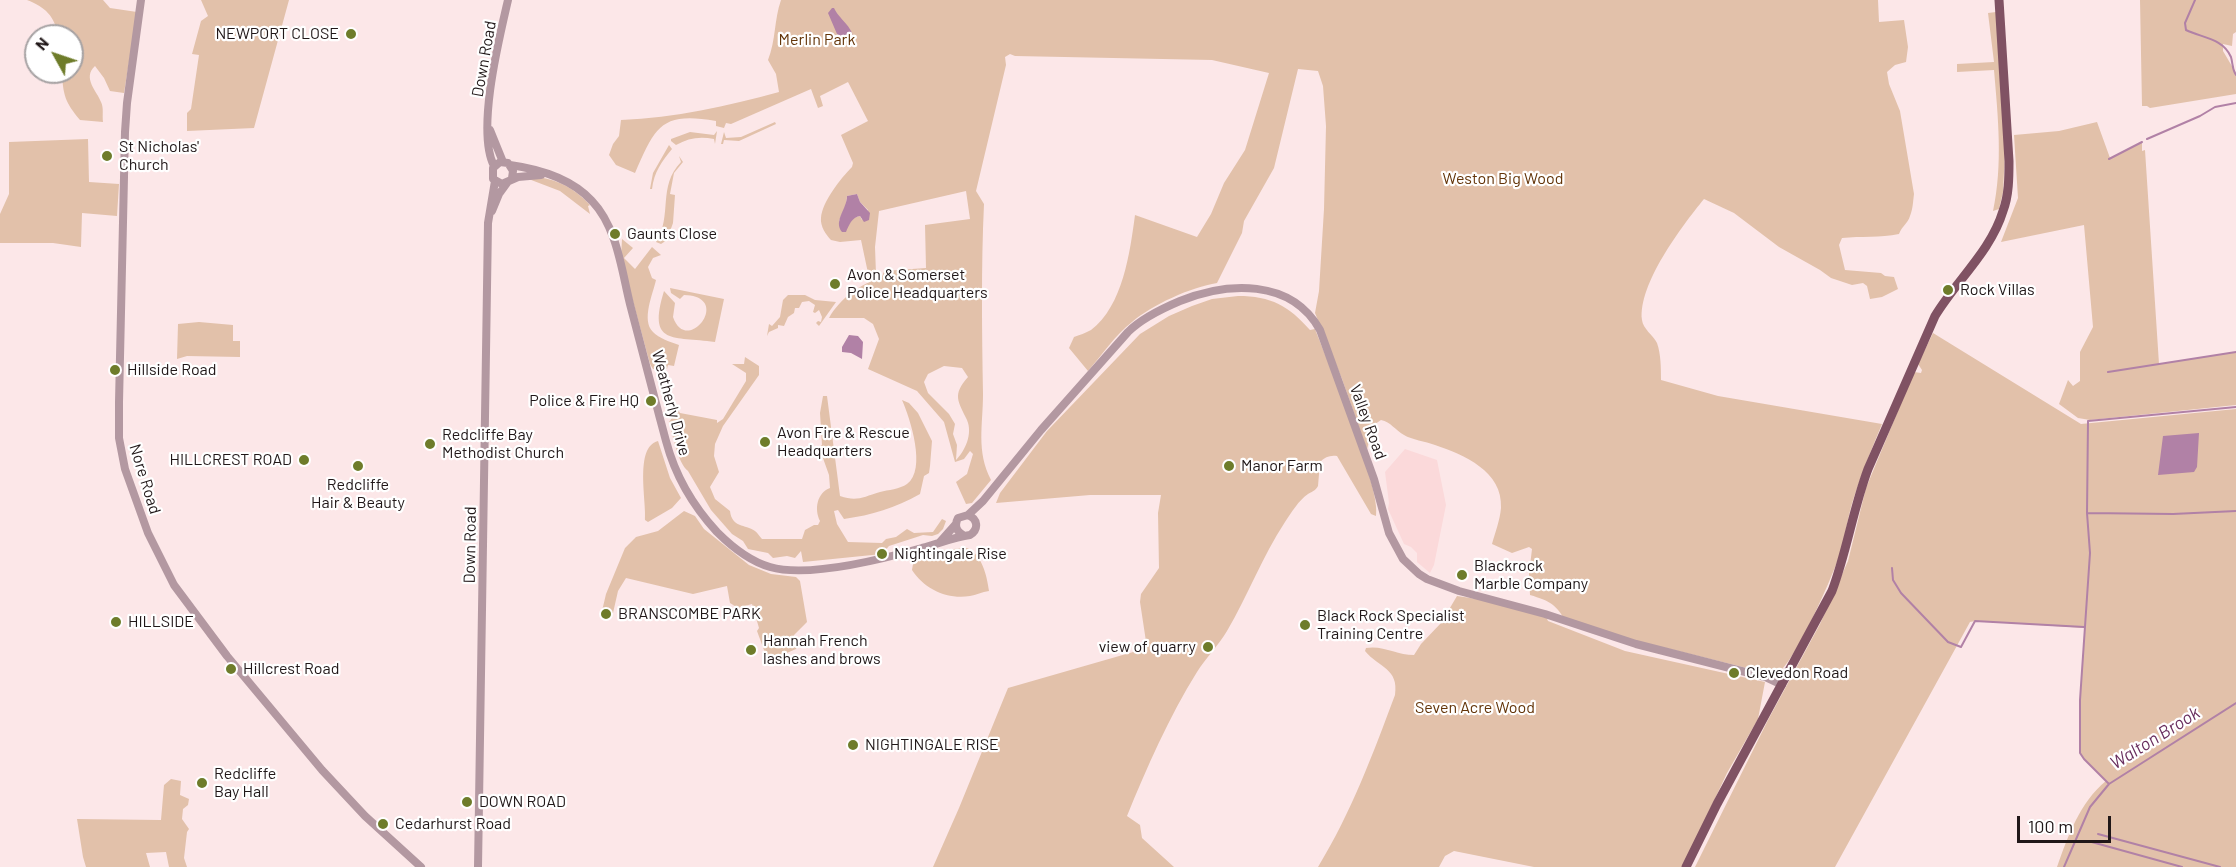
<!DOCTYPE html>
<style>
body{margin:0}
#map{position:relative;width:2236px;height:867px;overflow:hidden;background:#fce7e8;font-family:Barlow,sans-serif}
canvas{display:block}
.north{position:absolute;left:24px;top:24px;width:60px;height:60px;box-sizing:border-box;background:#fff;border:2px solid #a6a2a3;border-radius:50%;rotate:310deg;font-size:16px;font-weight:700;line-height:24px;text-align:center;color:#201718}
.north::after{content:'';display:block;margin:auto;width:21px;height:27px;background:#6e7c2a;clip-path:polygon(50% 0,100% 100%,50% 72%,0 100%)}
.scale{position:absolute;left:2017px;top:816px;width:94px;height:27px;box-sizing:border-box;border:3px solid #201718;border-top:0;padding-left:8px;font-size:18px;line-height:21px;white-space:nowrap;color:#201718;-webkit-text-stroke:4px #fff;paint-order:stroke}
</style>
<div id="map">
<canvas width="2236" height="867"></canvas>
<div class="north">N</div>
<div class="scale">100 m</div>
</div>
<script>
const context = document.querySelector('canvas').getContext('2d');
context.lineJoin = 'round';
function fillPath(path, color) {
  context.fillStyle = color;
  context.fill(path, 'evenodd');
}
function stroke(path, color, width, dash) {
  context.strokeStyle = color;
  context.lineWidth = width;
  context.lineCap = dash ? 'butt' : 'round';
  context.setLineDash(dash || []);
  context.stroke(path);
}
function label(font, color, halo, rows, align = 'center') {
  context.font = font + ' Barlow,sans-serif';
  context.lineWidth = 4.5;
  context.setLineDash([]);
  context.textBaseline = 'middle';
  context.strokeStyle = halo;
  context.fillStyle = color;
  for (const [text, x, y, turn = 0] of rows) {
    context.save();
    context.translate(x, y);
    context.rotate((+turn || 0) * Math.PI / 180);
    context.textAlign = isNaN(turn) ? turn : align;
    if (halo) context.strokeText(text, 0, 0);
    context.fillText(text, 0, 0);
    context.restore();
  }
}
const built = new Path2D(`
 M1405,449l32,11 9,45 -12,60 -4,8 -13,-11v-9l-6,-6 -7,-3 -16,-35 1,-6 -4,-31z`);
const green = new Path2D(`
 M27,0h76l7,8 27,4 -13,81 -14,-2 -6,-13 -9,-12c-13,12 2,25 6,36 3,6 1,13 2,20l-23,-2c-15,-18 -17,-25 -18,-48h10v-36h-14c-3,-20 -13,-29 -31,-36z
 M201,0h88l-35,128 -67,3v-18l4,-4 8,-54 -7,-1 9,-33 7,-5z
 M781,0h1097l1,22 25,-2 4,27 -2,15 -11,3 -8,7 2,12 11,27 14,83c-1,7 -1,15 -4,22 -2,7 -8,10 -11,18 -19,4 -38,2 -57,4l-3,7 6,25 36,3 4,3 9,1 4,12 -16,8 -12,2 -3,-13 -4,-3 -11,2 -21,-7 -11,-8 -41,-23 -45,-34 -30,-14c-22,27 -66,85 -62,121 1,9 11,15 15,23 4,11 4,26 4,37l57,16 164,28c-10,24 -20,48 -28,73 -6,18 -8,36 -13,54 -7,22 -47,116 -66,124l-109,-27 -30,-4 -70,-22c-10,-18 -16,-21 -36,-27l-1,-21 3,-25 -3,-2 -17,6 -20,-9c3,-11 8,-24 9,-36 2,-37 -37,-53 -66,-63 -10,-4 -23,-5 -31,-10 -9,-5 -13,-13 -23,-15l-9,6 -5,24 -25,-71 -27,-66 4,-22 5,-82 2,-83 -3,-40 -5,-15 -20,-2 -24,99 -30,53 -2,12 -25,50c-26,4 -65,22 -85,39 -17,13 -30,33 -44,49l-19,-23 5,-11c5,-2 12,-4 17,-7 32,-24 39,-78 44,-115l62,22 14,-23 13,-31 21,-33 24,-77 -57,-13 -197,-4 -5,-2 -5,3 1,8 -30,126 8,13c-3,63 -2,127 -1,190 0,31 -7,57 8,86l-19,23 -6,1 -10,-22 11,-8 6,-20 -3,-3 -6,8 -9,3 -11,-40 -27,-31 -49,-22 11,-30 -6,-15 -9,-6h-35c11,-20 32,-34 53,-41l2,-6 42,-3 -1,-43 45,-6 -4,-28 -87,20 -4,36 1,27 -8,-1 -7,-33 -21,2 -9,-2c-5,-5 -11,-14 -10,-22 1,-16 20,-40 31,-51l1,-4 -12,-28 27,-14 -20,-39 -28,14 3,10 -5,2 -7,-19 -80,35 -5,-1 -2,5 -8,-2v-5c-54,-9 -60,4 -81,52l-19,-8 -7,-10 4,-11 6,-8 2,-16c54,-2 106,-14 158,-28l-3,-18 -8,-14c8,-20 6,-40 13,-60zM857,194l3,8 8,8 -6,10 -2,-4 -7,2 -9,14 -5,-11 7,-16 1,-9zM944,366l18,2 6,9c-16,18 -10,24 -1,43 6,14 -2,31 -11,40l1,-15 -4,-11 2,-10 -6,-10 -21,-21 -4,-11 4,-8z
 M2140,0h96v32l-3,2 -1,12 -9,-2v7l13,22v21l-86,14 -3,-2h-5z
 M1996,12l9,139 -2,41 -4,17 -6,2c10,-47 5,-94 1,-141l-37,2v-8l37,-2 -6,-49z
 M775,122l1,2 -37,17 -15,-1 -1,4h-2l3,-12 2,6 15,-1z
 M2097,122l13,36 32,-16v9l3,-1 14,214 77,-12v53l-146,15 -12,-2 -19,-14 9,-24 5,6 7,-5v-29l13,-25 -9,-102 -83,17 17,-44 -4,-63 45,-4z
 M717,131l-2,13 -1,-5c-14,-3 -26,-1 -38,6l-5,-4v-2l19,-7 24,3z
 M88,139l1,43 30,2 -2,32 -35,-3 -1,34 -28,-4h-53v-29l9,-20v-52z
 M669,145l3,4c-10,12 -18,23 -20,40h-2l3,-16z
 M679,156l4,6 -9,11 -4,21 5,1 -2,28 -6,17 -6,4 -5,-2c17,-27 1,-55 25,-80z
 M539,177c22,4 36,12 51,28l-2,1 2,8 -30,-23 -34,-13z
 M622,239l11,9 -9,10 11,11 17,-22 9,8 -8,3 -5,9 4,11 4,2c-3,14 -15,40 -3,52 6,6 17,10 26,13l-5,21 -6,-1 -1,4h-14l-3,-5 -29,-107z
 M670,288l54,11 -9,43c-42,-6 -68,4 -51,-51l11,12 -2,14c14,40 61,-21 11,-22l-4,4 -9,-6z
 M788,295h17l10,5 21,2 -17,24 -3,-3 2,-2 3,1 1,-5 -3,-7 -4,3 -2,-1 2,-7 -6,-4 -7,1 -3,6h-4l-1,5 -6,4 -4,9 -6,-1v3l-9,4 -2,4 2,-12 3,2 8,-9 3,-17z
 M1238,296c33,0 51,10 72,34l5,-1c13,34 67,160 61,187l-5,-2 -34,-58c-7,-1 -12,1 -17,6l-2,24c-3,5 -5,5 -10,8 -9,6 -17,19 -23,28 -23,35 -37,73 -58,109 -9,15 -21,27 -30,41 -28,45 -50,95 -70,144l13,9 2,13 32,29h-241l26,-59 49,-120 139,-40 -7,-46 1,-8 18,-26 -1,-55 3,-18h-71l-94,8 4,-10 47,-62 93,-97 29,-18 23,-10 20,-7z
 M199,322l34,3v16h7v16l-53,-1 -10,3 1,-35z
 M1933,333l148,91 155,-15v458h-179c11,-31 23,-65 49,-86l-22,-22 -4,-6v-53l5,-72 -110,-7 -5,1 -135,245h-140l73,-147 52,-96 28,-63 18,-73 48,-116 7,1 1,-3 -4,-6z
 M745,357l14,9v9l-36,51 -8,18 -1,12 5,16 -9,15 5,12 15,12c2,17 15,13 25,20 3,2 4,5 7,8h40l3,-9 9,-5h4l2,-4c-6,-12 -3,-28 10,-33l-1,-13 -10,-28 3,-2 -2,-32 3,-17h4l13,100c17,6 23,1 40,-4 8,-2 20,-3 27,-8 20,-14 3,-66 -5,-84l7,3 9,10 14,28 -2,25 -1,7 -5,3 -4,18c-25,14 -48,21 -76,25l-6,-9 -4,1 3,13 11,18 34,1 4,-4 10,-2 11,-8 7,4 19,-1 9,-13 4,2 -3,8 -5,5 -6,2 -9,-1 -34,11 -7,8 -79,8 -2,-11 -6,7 -8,-2 -14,2 -5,-5 -20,-4 -5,-8 -11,-7 -21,-24 -23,-39c-10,-8 -15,-35 -19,-49l9,-12 2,3 37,7v3l6,-4 23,-38v-8l-14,-9h12z
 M658,441l12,37 11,20 -9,10 -24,14 -3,-2c2,-18 -11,-73 13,-79z
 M684,511l11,5 9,13 45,36 22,9 25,3 4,4 7,41 -14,14 4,11 -1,2 -28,12 -11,-30 2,-3 -7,-24 -14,4 -8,-5 -3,-17 -34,8 -67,-16 -8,13 -5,22 -11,-2 4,-17 19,-46 11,-11 22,-6z
 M967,548c15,6 20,28 22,43 -7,1 -13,4 -19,5 -22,4 -46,-7 -58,-26l1,-6c11,-13 38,-15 54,-16z
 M1457,596l53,8 35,10 3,7 77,30 140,31 -7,37 -31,54 -44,94h-149l-80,-16 -9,5 -6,11h-121c33,-54 55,-113 77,-172 4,-27 -16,-27 -30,-44l1,-3c17,-3 31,7 48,7l7,-11 20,-21z
 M171,779l10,2 -1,14 9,4 -1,6 -5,4 -1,10 7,10 -2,3 -3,26 3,9h-18l-3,-15 -20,1 4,14h-64l-3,-10 -6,-38 84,1 3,-35z`);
const water = new Path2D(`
 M832,8h2c5,11 19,19 19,30l-3,3 -13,-7 -9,-21z
 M857,194l3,8 10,11 -1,7 -5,2 -4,-6c-8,1 -11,9 -14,16h-4c-9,-11 5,-23 5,-36z
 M849,335l9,1 5,6 -1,17 -11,-6 -9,-1v-5z
 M2199,433l-2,34 -3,5 -36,3 5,-39z`);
const stream = new Path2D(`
 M2195,0l-10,23 1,7c16,8 37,8 45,27 2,7 1,12 5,18
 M2147,139l53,-23 15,-9 21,-4
 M2109,159l33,-17
 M2108,372l128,-20
 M2087,513l86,1 63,-3
 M1892,568l1,12 8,13 47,49 13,5 14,-26 109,6
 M2109,784l-25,-25 -4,-6v-53l10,-147 -3,-40 1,-92 148,-14
 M2098,834l122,33
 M2088,841l94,26
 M2064,867l26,-60 19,-23 127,-81`);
const minor = new Path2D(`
 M141,0l-14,103 -2,29 -6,270v36l6,31 23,64 26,52 53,71 95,114 43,46 56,51
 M490,130l13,32
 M510,165c29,4 62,14 82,36 26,27 30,73 39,107 12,45 23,89 35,133 9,34 27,65 51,91 15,15 32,29 53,35 38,11 113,-8 152,-19 16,-4 32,-11 48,-13 9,-6 8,-16 -2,-20l-10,3c-4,7 -2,13 5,17
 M494,166c-18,-35 5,-127 14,-166
 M512,178l1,-7 -5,-8 -8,-1 -7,6v11l9,5 16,-7 23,-2
 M492,211l7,-17 8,-11
 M968,515l15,-14 58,-71 87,-98c14,-14 33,-23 52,-31 47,-19 111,-23 140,29l54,149 15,54 14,26 16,15 8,5 32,12 86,23 91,30 129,33 17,8
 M940,542l16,-18
 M478,867l10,-644 7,-42`);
const major = new Path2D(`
 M1686,867l31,-63 115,-213c15,-40 21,-82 36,-122l67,-153c21,-35 56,-65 68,-105 6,-16 6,-34 6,-50l-10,-161`);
const markers = [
 [351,34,6,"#6e7c2a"],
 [107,156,6,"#6e7c2a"],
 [615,234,6,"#6e7c2a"],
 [835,284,6,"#6e7c2a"],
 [1948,290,6,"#6e7c2a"],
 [115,370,6,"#6e7c2a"],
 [651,401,6,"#6e7c2a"],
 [765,442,6,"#6e7c2a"],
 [430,444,6,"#6e7c2a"],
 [304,460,6,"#6e7c2a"],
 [358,466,6,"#6e7c2a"],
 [1229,466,6,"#6e7c2a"],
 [882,554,6,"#6e7c2a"],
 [1462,575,6,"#6e7c2a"],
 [606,614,6,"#6e7c2a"],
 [116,622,6,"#6e7c2a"],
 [1305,625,6,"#6e7c2a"],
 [1208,647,6,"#6e7c2a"],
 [751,650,6,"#6e7c2a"],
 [231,669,6,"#6e7c2a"],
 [1734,673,6,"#6e7c2a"],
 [853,745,6,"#6e7c2a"],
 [202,783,6,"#6e7c2a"],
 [467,802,6,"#6e7c2a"],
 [383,824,6,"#6e7c2a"]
];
const poiNames = [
 ["NEWPORT CLOSE",339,34,"right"],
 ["St Nicholas'",119,147],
 ["Church",119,165],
 ["Gaunts Close",627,234],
 ["Avon & Somerset",847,275],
 ["Police Headquarters",847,293],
 ["Rock Villas",1960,290],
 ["Hillside Road",127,370],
 ["Police & Fire HQ",639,401,"right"],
 ["Avon Fire & Rescue",777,433],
 ["Headquarters",777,451],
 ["Redcliffe Bay",442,435],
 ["Methodist Church",442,453],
 ["HILLCREST ROAD",292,460,"right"],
 ["Manor Farm",1241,466],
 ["Redcliffe",358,485,"center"],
 ["Hair & Beauty",358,503,"center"],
 ["Nightingale Rise",894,554],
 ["Blackrock",1474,566],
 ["Marble Company",1474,584],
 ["BRANSCOMBE PARK",618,614],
 ["Black Rock Specialist",1317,616],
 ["Training Centre",1317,634],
 ["HILLSIDE",128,622],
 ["Hannah French",763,641],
 ["lashes and brows",763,659],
 ["view of quarry",1196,647,"right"],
 ["Hillcrest Road",243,669],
 ["Clevedon Road",1746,673],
 ["NIGHTINGALE RISE",865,745],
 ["Redcliffe",214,774],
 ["Bay Hall",214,792],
 ["DOWN ROAD",479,802],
 ["Cedarhurst Road",395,824]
];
const parkNames = [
 ["Merlin Park",817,40],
 ["Weston Big Wood",1503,179],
 ["Seven Acre Wood",1475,708]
];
const streetNames = [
 ["Down Road",484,59,-80],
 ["Weatherly Drive",671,403,75],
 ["Valley Road",1368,422,70],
 ["Nore Road",145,479,73],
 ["Down Road",470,545,-89]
];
const waterNames = [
 ["Walton Brook",2155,738,-32]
];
fillPath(built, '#fbd9da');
fillPath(green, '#e2c1aa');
fillPath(water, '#b181a6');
stroke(stream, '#b181a6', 2);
stroke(minor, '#b398a1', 8);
stroke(major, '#805263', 9);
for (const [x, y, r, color] of markers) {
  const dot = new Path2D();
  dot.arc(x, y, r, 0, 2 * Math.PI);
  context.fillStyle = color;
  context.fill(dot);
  stroke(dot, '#fff', 2);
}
label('16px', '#201718', '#fff', poiNames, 'left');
label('16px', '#633408', '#fff', parkNames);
label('16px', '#201718', '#fff', streetNames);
label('italic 18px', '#682d5d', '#fff', waterNames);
</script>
